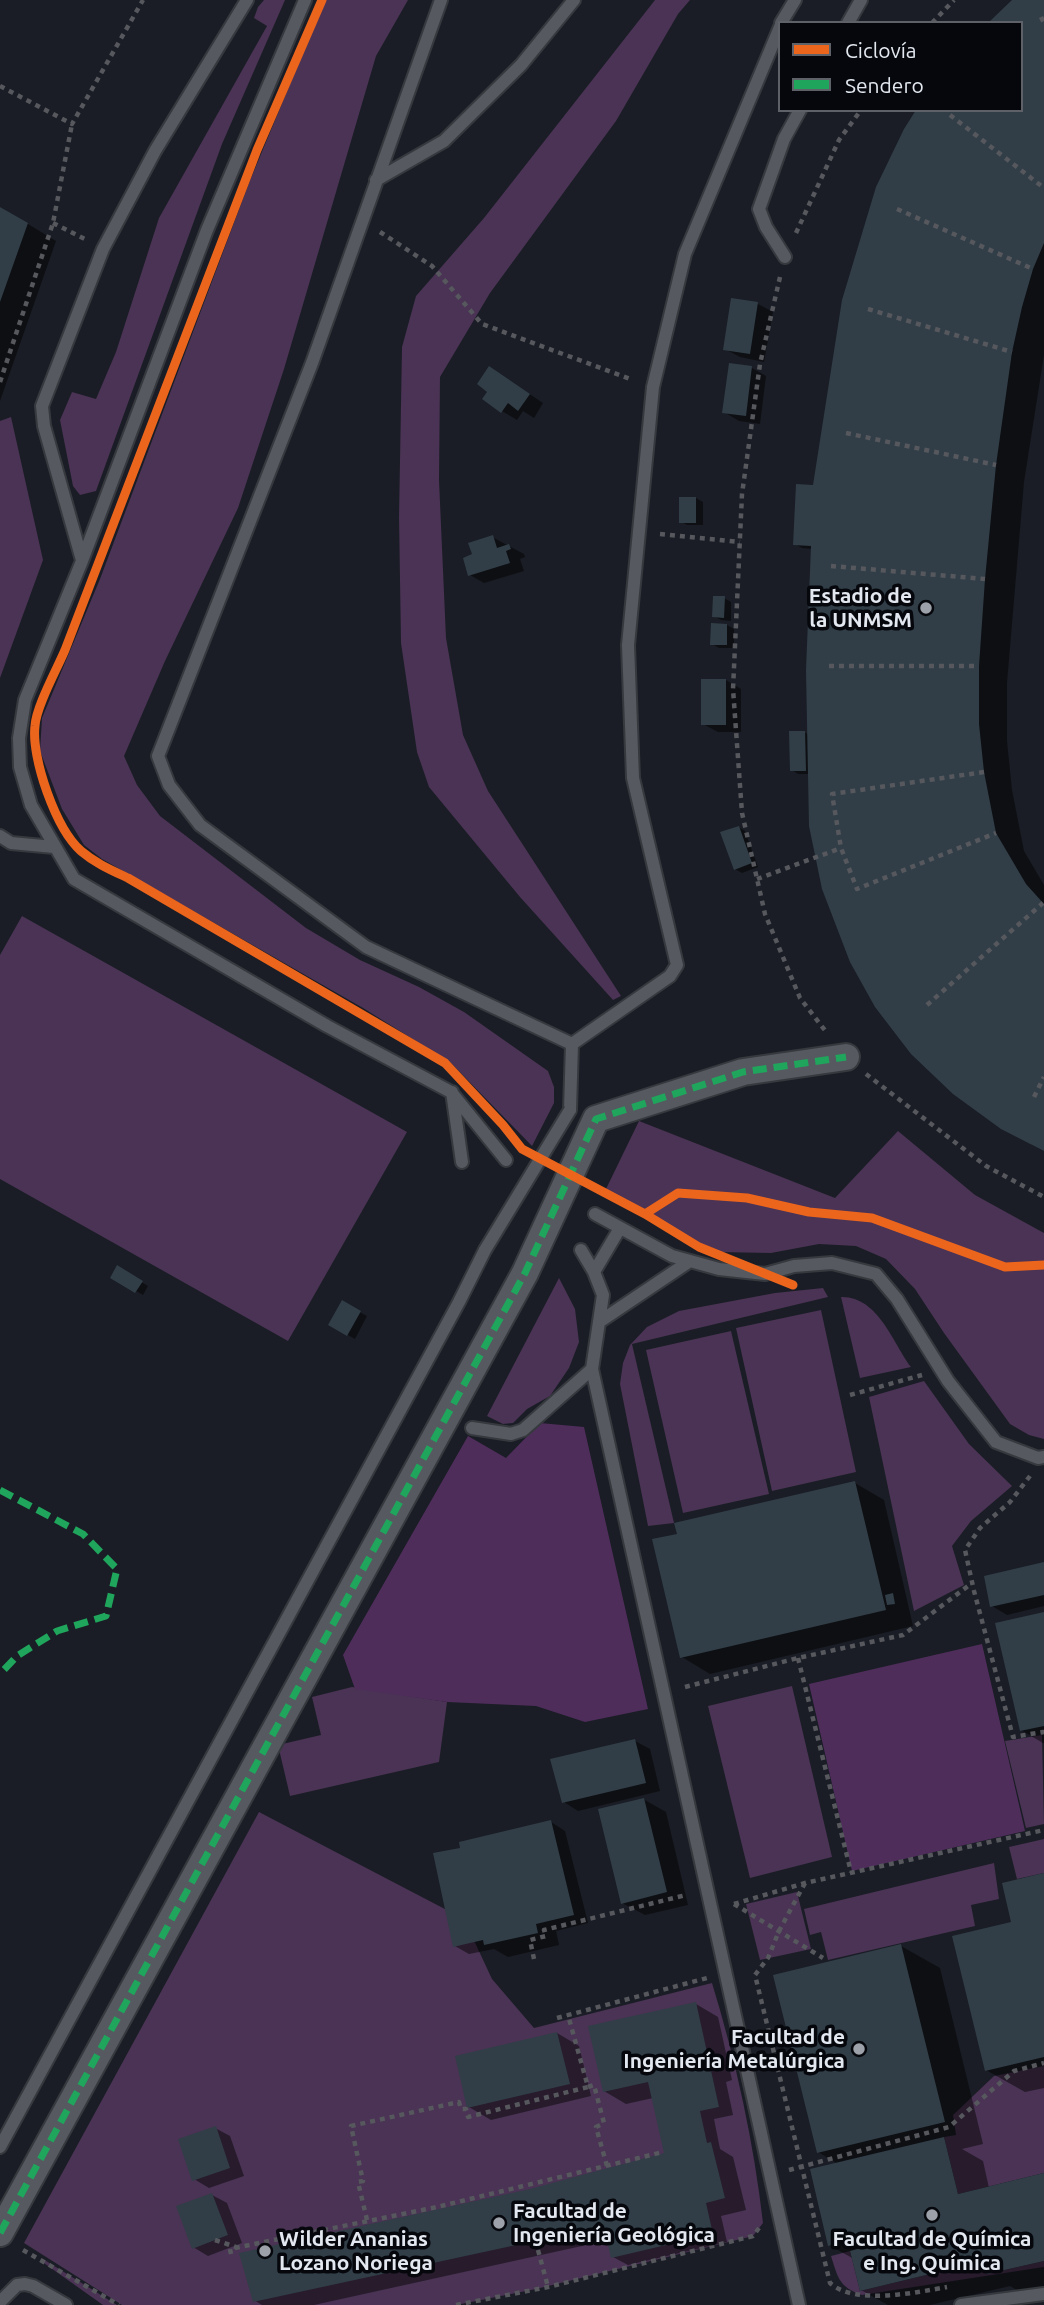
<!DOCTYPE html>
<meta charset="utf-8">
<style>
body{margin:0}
#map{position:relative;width:1044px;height:2305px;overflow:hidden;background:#1a1d25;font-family:Ubuntu,sans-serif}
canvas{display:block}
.legend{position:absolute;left:778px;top:21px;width:245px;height:91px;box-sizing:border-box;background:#05070c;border:2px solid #5e6167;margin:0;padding:9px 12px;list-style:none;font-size:21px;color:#e3e8f0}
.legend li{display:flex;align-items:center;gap:14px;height:35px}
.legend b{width:35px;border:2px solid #5e6167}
</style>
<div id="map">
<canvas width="1044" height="2305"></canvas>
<ul class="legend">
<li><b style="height:9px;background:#eb651d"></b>Ciclovía</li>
<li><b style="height:9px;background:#20a55d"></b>Sendero</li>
</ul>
</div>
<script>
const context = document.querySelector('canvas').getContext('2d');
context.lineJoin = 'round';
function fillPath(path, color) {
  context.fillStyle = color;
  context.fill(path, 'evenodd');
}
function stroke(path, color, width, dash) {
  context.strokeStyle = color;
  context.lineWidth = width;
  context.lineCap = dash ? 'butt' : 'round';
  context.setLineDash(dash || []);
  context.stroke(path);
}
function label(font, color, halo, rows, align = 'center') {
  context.font = font + ' Ubuntu,sans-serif';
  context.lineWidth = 7;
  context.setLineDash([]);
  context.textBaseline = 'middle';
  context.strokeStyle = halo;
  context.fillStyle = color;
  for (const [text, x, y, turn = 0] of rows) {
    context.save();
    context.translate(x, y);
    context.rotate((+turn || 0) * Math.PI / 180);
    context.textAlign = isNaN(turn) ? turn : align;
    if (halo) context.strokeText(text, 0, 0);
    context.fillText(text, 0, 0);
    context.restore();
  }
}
const green = new Path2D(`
 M264,0h21l-63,144 -126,347 -16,4 -7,-9 -13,-66 12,-28 24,7 20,-47 43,-134 108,-192 -13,-8 4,-11z
 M325,0h83l-32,56 -92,313 -46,139 -73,153 -41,95 13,29 23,31 146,112 54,32 59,27 45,25 84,59 6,16v16l-22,43 -81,-83 -88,-55 -261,-149 -18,-14 -22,-36 -22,-58 2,-33 58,-139 149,-396z
 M655,0h35l-12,14 -62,107 -126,172 -50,84 -1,103 7,158 17,97 25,56 133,205 -8,4 -93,-103 -91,-110 -12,-35 -16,-109 -2,-126 3,-170 14,-51 68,-78z
 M11,417l32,143 -43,118v-257z
 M22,916l385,216 -119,209 -288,-162v-224z
 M639,1121l196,77 63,-67 77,64 69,38v206l-15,-4 -19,-11 -66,-91 -29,-44 -29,-30 -30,-13 -37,-2 -48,9 -54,-1 -63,-30 -49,-31z
 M559,1278l16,31 4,33 -10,26 -19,28 -23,13 -14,14 -10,1 -16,-8z
 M823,1288l5,9 -196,47 42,179 -26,3 -28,-142 3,-21 7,-18 17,-18 32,-16 96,-18z
 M841,1297c37,-1 52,46 70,70l-51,11z
 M821,1310l35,162 -84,19 -36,-163z
 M731,1331l38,163 -86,19 -37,-163z
 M924,1381l45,63 43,42 -41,35 -19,25 12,39 -50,26 -45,-214z
 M792,1686l40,171 -82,21 -42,-172z
 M352,1687l95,15 -8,60 -149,34 -12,-51 43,-10 -9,-38z
 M1042,1735l2,89 -18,4 -21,-87z
 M259,1812l205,107 28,60 42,49 178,-45c24,78 42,160 51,240l-10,13 -217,53 -80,16h-334l-98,-62z
 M1044,1839v34l-27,6 -8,-32z
 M994,1863l5,36 -28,6 4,21 -147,34 -7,-28 -11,3 -6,-26z
 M797,1892l14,57 -51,11 -14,-56z
 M1044,2066v107l-86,21 -14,-57 12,-2 -3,-20 41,-39z
 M850,2251l10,40 124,-30 3,13 57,-13v6l-182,28c-23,-8 -24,-17 -31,-39z
 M43,2259l74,46h-14l-62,-44z`);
const forest = new Path2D(`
 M540,1423l44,4 64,282 -63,13 -49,-16 -89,-4 -92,-13 -12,-34 125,-219 38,22z
 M982,1644l43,187 -173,40 -43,-187z`);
const shadow = new Path2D(`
 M1015,0h29v355l-20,127 -17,201v58l5,49 12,61 20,34v266l-12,-6 -222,-371h-12l-6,-4 12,-38 5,3 3,-186 -10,-1 -7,-4 20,-57 206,-377v-87z
 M0,207l56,34 -56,160z
 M732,300l26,4 15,8 -9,50 -24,-5 -15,-8z
 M752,368l14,8 -6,48 -21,-3 -15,-9z
 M504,377l39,26 -9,15 -11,-7 -6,9 -15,-9z
 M696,498l7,4v23h-16l-7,-4z
 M492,537l32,17 1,3 -5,2 4,12 -40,12 -14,-8 4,-19z
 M724,598l7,4v19l-10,-1 -7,-4z
 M727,625l7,4v19h-15l-7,-4z
 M726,680l15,9v43h-23l-15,-8z
 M738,827l7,4 13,36 -16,6 -7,-4z
 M118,1268l30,18 -5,9 -31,-18z
 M343,1303l24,13 -12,23 -25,-14z
 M855,1483l29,17 29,126 -203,48 -28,-17z
 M1044,1564v42l-37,9 -15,-9z
 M1044,1614v129h-1l-22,-13z
 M635,1741l15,8 10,42 -82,20 -14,-9z
 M643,1799l23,13 22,93 -43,10 -23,-12z
 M551,1822l14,9 23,92 -32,8 3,14 -51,12 -14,-8 -25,5 -14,-8z
 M1044,1875v213l-19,4 -39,-22 28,-146z
 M901,1946l39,22 43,176 -21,5 21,12 6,27 55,-13v117l-17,4 -17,-10 -80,19h-42l-27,-15 -7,-31 -25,-14 9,-81 -20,-12z
 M696,2004l22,13 14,63 -6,2 7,33 -19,4 6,30 13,8 13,53 -25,6 6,26 -99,23 -15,-8 -4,-17 -295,65h-52l-8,-5 276,-109 140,-37 -17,-56 -27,6 -22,-13z
 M557,2033l22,13 12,50 -100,24 -22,-13z
 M215,2128l15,8 14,40 -35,12 -15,-9z
 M212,2195l15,8 15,40 -34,13 -15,-9z`);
const building = new Path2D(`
 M1012,0h32v243l-11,26 -11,38 -10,45 -16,113 -11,114 -6,87v58l5,48 12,61 30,51 18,20v247l-43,-22 -48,-35 -42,-40 -36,-47 -25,-45 -28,-73 -13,-63 -3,-156 5,-124 -18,-1 3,-61 17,1 29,-185 34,-113 28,-58 12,-19h105v-87h-33z
 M0,207l28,16 -28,79z
 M731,298l27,4 -8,52 -27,-4z
 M729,363l23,3 -6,50 -24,-3z
 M489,366l41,28 -12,17 -10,-8 -7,10 -19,-14 5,-7 -10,-8z
 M679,497h17v26h-17z
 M493,535l4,13 12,-4 2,5 -5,2 4,12 -42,13 -5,-18 9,-4 -4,-11z
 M713,596h12l-1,22 -12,-1z
 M711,623l16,1v21h-17z
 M701,679h25v46h-25z
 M789,731h16l1,40h-16z
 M739,826l13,37 -18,7 -14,-38z
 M117,1265l26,16 -8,12 -25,-15z
 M342,1300l19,11 -14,25 -19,-11z
 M855,1481l31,129 -206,48 -28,-119 25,-5 -3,-11z
 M1044,1562v33l-54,12 -6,-31z
 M893,1593l2,11 -8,1 -2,-10z
 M1044,1612v114l-24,5 -25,-108z
 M635,1739l11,44 -84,20 -12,-44z
 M644,1798l23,94 -46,12 -23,-95z
 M551,1820l23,95 -38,9 2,9 -54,12 -1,-5 -30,7 -20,-94 27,-5 -1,-6z
 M1044,1873v184l-59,14 -33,-135 59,-14 -9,-39z
 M901,1944l44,178 -128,31 -44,-178z
 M696,2002l23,105 -19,4 7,32 4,-1 14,56 -19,5 7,31 -102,24 -7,-32 -351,76 -14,-49 291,-64 134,-36 -16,-71 -45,10 -15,-66z
 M557,2032l13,52 -103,24 -12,-52z
 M216,2126l14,42 -38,13 -14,-42z
 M944,2137l14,57 86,-21v88l-57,13 -3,-13 -124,30 -10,-40 19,-5 -2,-9 -39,9 -18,-77z
 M212,2193l16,42 -36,14 -16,-43z`);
const path = new Path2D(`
 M1041,17l3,6
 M932,23l22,-23
 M0,86l72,38 71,-124
 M950,115l94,73
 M897,209l136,60
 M53,223l34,17
 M380,232l52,34 50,58 151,56
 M796,233l43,-93 22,-30
 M780,277l-20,87 -18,130 -9,195 9,124 23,101 35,84 27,35
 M868,309l144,43
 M0,382l53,-159 19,-99
 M846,433l150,32
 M660,534l80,8
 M831,566l154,13
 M829,666h150
 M984,772l-152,22 9,54 16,41 139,-56
 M757,879l84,-31
 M927,1005l116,-102
 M866,1074l120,92 58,31
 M1034,1097l10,-20
 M850,1395l72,-20
 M1030,1476l-20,26 -30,26 -15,22 9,41 39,146 30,-5 1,4
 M798,1658l53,214
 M685,1687l113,-29 105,-23 69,-52
 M805,1883l-26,48 -11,27 -13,17 75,308c24,22 84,10 117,4
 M734,1904l89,54
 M734,1904l71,-21 239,-53
 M534,1959l-4,-19 16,-4 -2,-6 142,-35
 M557,2018l150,-40
 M588,2087l6,-2 10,38 -8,4 11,39
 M789,2170l160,-43 65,-56 30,-8
 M367,2220l-9,-38 5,-1 -12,-55 108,-24 2,7h5l2,8 120,-30 -20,-72
 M215,2240l21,7
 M23,2250l96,55
 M538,2250l10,37
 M231,2254l-1,-5 207,-42 226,-55
 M456,2305l92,-18 205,-51 6,-8`);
const lane = new Path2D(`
 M305,0l-98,230 -125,331 -57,139 -6,38 1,29 11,38 43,74 253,147 124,66 55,68
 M441,0l-129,363 -154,393 11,29 31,40 166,122 206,97 98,-68 7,-11 -44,-187 -5,-133 25,-258 32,-133 95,-227
 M781,23l14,-23
 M848,23l13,-23
 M376,180l68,-39 77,-76 53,-65
 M785,257l-19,-30 -7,-18 25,-70 16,-29
 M82,560l-38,-134 -2,-20 61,-157 52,-98 92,-151
 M0,836l11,7 43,4
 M452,1092l10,70
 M570,1110l2,-66
 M595,1214l77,42 47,13 46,5 29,-8 38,-3 44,11 21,25 51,82 48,61 42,16 6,-1
 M581,1250l13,22 9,23 -11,74 207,936
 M594,1272l26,-44
 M599,1322l91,-61
 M472,1428l39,6 12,-4 69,-61
 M0,2147l459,-845 26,-52
 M0,2302l17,-17 8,-1 8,2 33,19
 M961,2305l83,-11`);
const street = new Path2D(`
 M0,2233l525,-960 71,-154 147,-47 103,-15`);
const laneBridge = new Path2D(`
 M485,1250l85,-140`);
const quiet = new Path2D(`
 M0,1490l83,44 34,35 -11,47 -49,15 -40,25 -17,18
 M0,2233l525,-960 71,-154 147,-47 103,-15`);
const cycleway = new Path2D(`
 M322,0l-65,150 -192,500c-8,19 -29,57 -30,76 -4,32 21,103 46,125 14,12 30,19 47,27l317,185 58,62 19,24 123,65 54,33 94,38
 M645,1214l33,-21 69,5 62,14 63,6 133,49 39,-2`);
const markers = [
 [926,608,7,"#9da1a9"],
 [859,2049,7,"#9da1a9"],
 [932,2215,7,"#9da1a9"],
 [499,2223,7,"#9da1a9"],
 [265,2251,7,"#9da1a9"]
];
const poiNames = [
 ["Estadio de",912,596],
 ["la UNMSM",912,620],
 ["Facultad de",845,2037],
 ["Ingeniería Metalúrgica",845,2061],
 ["Facultad de",513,2211,"left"],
 ["Ingeniería Geológica",513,2235,"left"],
 ["Wilder Ananias",279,2239,"left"],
 ["Lozano Noriega",279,2263,"left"],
 ["Facultad de Química",932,2239,"center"],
 ["e Ing. Química",932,2263,"center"]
];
fillPath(green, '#4a3354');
fillPath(forest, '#4f2d5b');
fillPath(shadow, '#0007');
fillPath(building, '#313e47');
stroke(lane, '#36393e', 16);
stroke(street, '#36393e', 30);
stroke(path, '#56585e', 4.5, [5, 5]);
stroke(lane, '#565960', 12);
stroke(street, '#565960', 26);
stroke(laneBridge, '#36393e', 16, []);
stroke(laneBridge, '#565960', 12);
stroke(quiet, '#20a55d', 7, [14, 7]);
stroke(cycleway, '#eb651d', 9);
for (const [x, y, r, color] of markers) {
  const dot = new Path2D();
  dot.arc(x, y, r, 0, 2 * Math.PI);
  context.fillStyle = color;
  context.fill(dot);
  stroke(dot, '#05070c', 2.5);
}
label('bold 21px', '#e3e8f0', '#05070c', poiNames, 'right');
</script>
